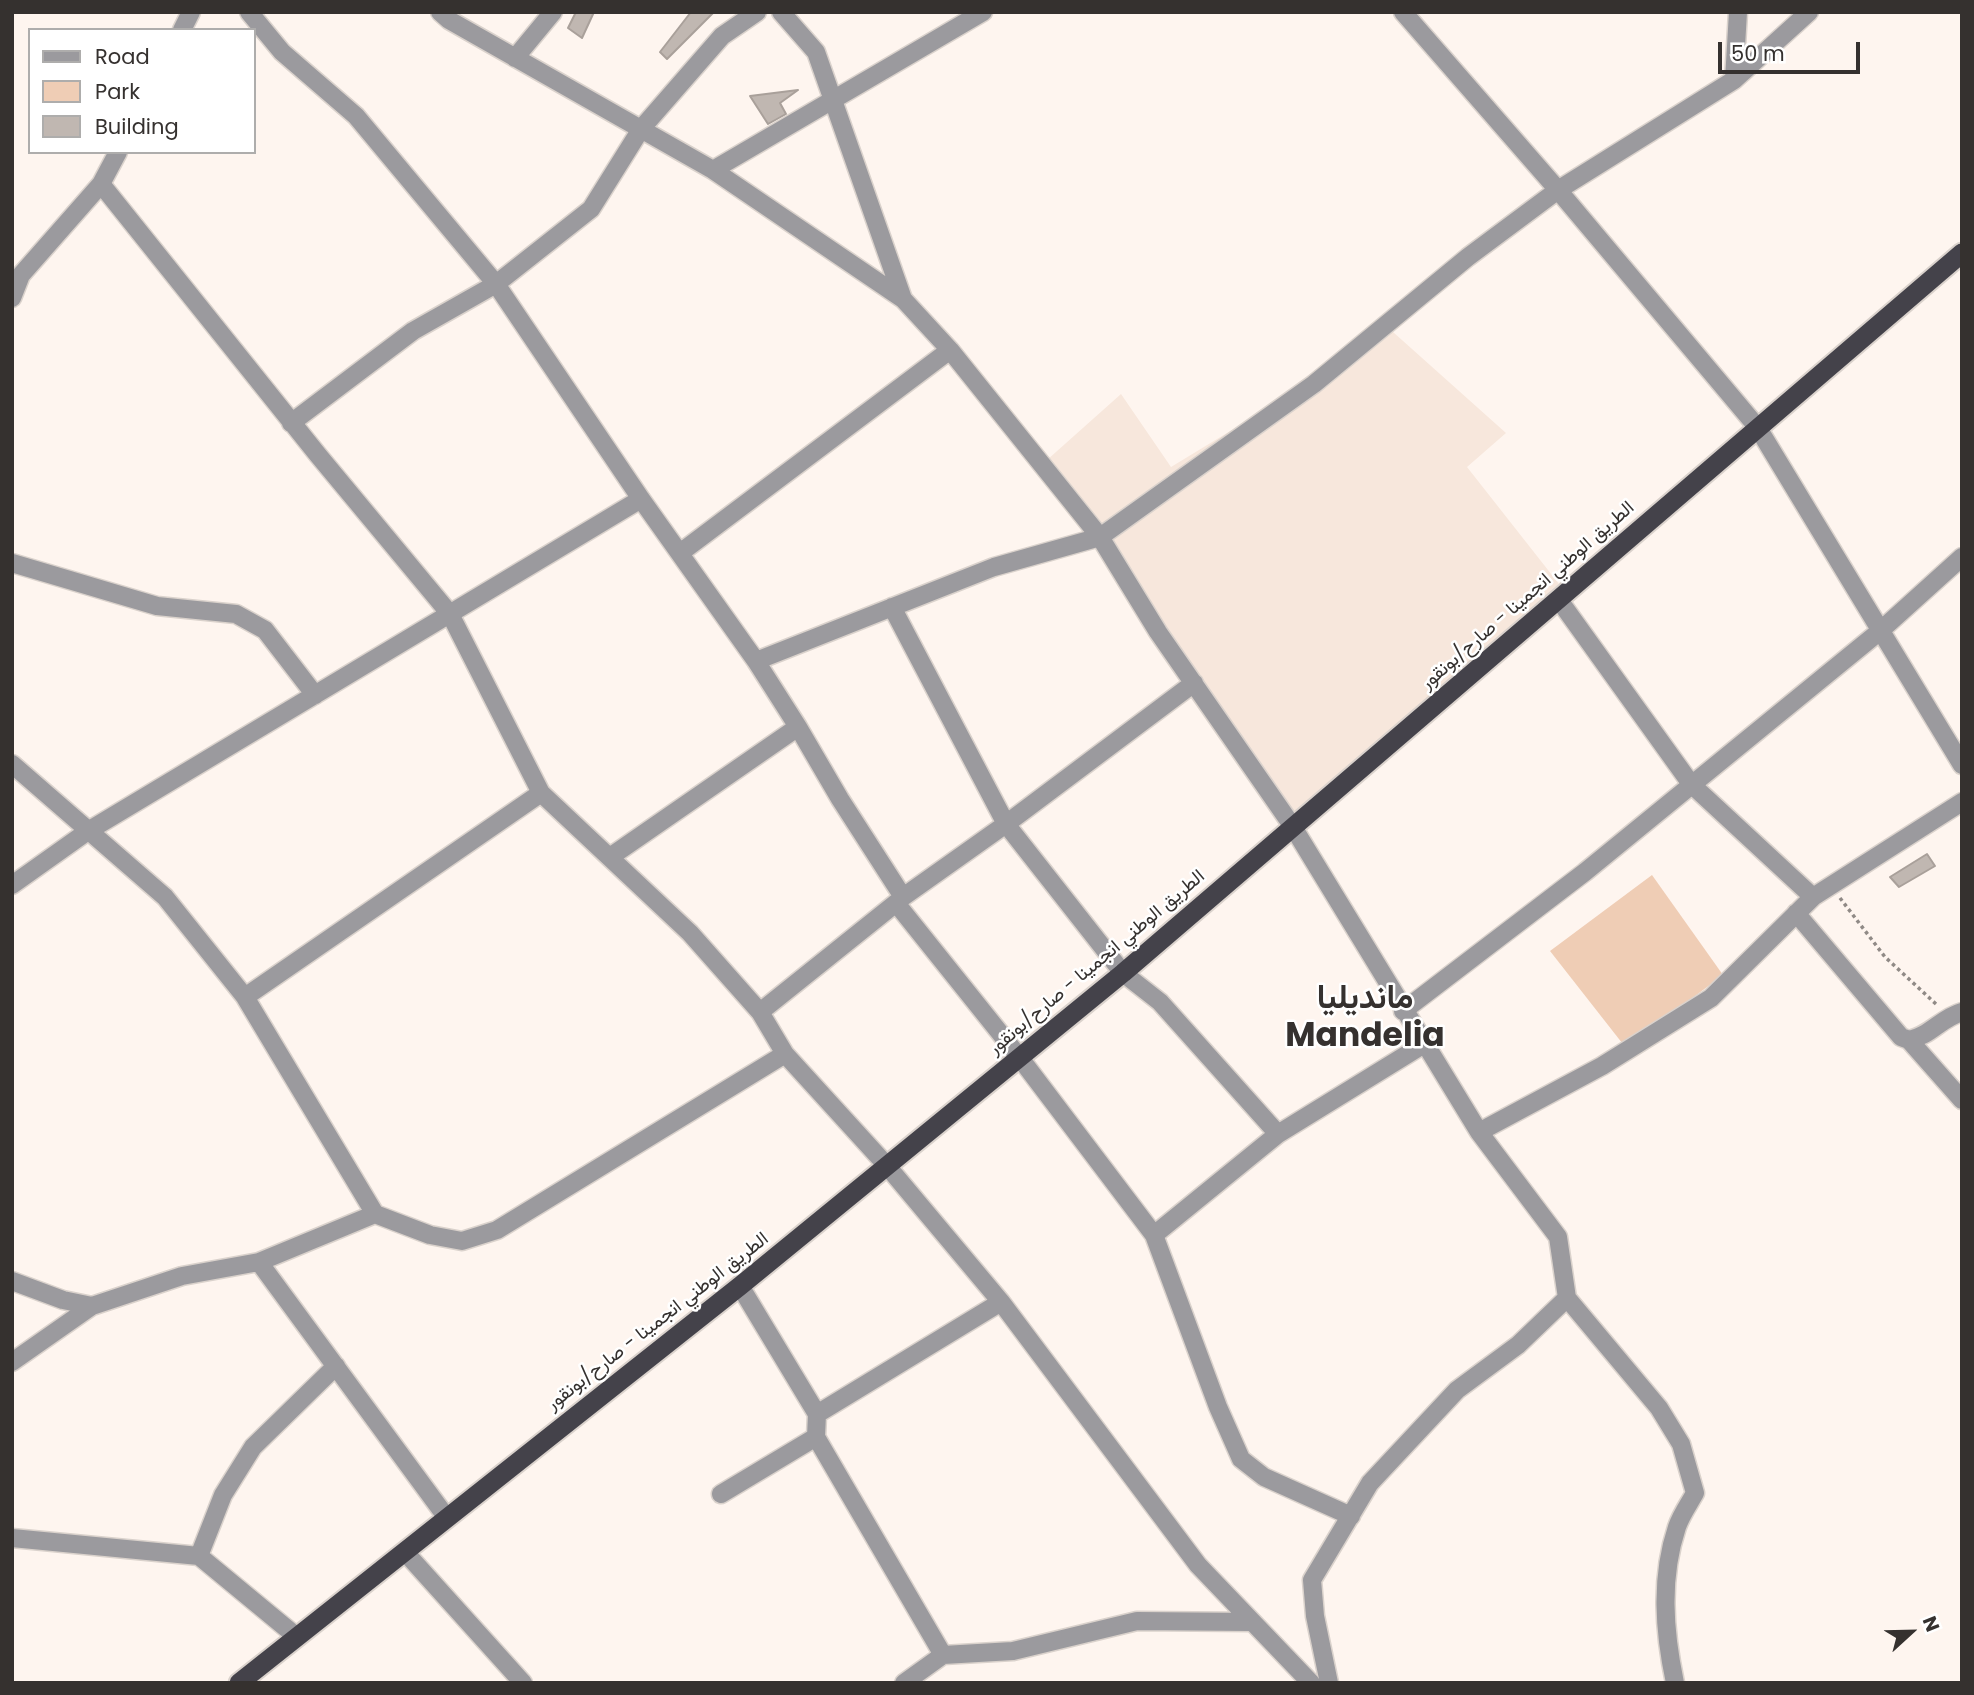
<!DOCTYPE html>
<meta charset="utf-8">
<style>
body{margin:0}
#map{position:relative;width:1974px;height:1695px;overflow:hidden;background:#fef5ef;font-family:Poppins,sans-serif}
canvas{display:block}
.frame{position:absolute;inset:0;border:14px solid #35312f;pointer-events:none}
.legend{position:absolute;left:28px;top:28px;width:228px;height:126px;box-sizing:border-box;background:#fff;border:2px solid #aeadac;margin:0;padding:9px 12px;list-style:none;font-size:21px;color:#35312f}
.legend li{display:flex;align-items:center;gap:14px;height:35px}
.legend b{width:35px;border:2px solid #aeadac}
.north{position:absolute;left:1876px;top:1597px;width:70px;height:70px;-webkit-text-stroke:5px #fff;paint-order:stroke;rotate:68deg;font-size:19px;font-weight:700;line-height:28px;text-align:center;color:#35312f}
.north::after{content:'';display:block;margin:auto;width:24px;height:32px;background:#35312f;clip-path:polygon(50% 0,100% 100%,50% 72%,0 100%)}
.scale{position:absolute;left:1718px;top:42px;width:142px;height:32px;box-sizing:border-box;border:4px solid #35312f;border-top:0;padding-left:9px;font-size:21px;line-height:24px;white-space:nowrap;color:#35312f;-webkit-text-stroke:5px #fff;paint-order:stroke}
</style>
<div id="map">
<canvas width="1974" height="1695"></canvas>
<div class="frame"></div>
<ul class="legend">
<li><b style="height:9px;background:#9b9a9e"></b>Road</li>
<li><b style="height:19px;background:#efcdb5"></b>Park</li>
<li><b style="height:19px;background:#c0b7b1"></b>Building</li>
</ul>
<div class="north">N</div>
<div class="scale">50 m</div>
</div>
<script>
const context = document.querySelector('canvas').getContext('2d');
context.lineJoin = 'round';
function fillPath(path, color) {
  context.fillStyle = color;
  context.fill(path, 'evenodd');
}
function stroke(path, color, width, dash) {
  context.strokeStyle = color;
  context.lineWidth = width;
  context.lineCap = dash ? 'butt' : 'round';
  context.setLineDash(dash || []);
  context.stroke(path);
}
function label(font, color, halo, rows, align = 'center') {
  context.font = font + ' Poppins,Vazirmatn,sans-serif';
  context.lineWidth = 5;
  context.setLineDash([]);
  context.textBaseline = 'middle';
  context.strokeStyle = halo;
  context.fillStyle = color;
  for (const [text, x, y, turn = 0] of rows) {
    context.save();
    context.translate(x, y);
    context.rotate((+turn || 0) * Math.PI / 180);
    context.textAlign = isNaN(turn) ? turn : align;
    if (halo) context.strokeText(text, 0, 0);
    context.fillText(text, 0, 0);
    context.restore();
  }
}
const built = new Path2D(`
 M1393,332l113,101 -39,34 92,117 -265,234 -247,-358 74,-66 50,73z`);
const green = new Path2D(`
 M1652,875l71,100 -97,73 -76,-97z`);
const building = new Path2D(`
 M576,12h18l-12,26 -14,-10z
 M691,12h23l-47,47 -7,-7z
 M798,90l-18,13 6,11 -18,10 -18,-28z
 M1927,854l8,12 -36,21 -9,-10z`);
const path = new Path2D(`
 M1840,898l45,59 51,47`);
const minor = new Path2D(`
 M249,12l33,40 74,64 140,168 145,215 115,162 42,66 42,72 63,98 -7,6 124,155 134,177 64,172 23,52 23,18 87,39
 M440,12l9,8 264,150 190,129 47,51 150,187 58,95 135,195 186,305 79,105 9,61 92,110 22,36 14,49c-6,11 -14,22 -18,34 -17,51 -13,104 -2,156
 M781,12l35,40 87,247
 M1403,12l155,178 200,238 204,337
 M182,30l9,-18
 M515,58l38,-46
 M1734,80l4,-68
 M713,170l270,-158
 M101,184l217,271 132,159 91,179 149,140 70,79 25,42 103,113 113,135 197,263 113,118
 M12,298l9,-23 80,-91 17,-32
 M291,423l122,-92 83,-47 95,-75 50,-80 81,-93 35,-24
 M680,553l270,-203
 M12,563l145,43 79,8 29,16 50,65
 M1559,600l132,184 122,113
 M892,607l114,217 117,149 37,29 118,132
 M756,661l238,-94 106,-30 214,-153 154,-127 90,-67 176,-110 75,-68
 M12,764l153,133 80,100 130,217
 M610,857l188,-130
 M12,885l76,-54 553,-332
 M903,897l103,-73 188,-141
 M1796,913l105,124 8,3 53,60
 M245,997l296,-204
 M1403,1011l182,-139 295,-241 82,-74
 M760,1012l136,-109
 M1909,1040c21,-4 32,-22 53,-28
 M1479,1132l123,-66 109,-68 102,-101 149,-95
 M1154,1235l124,-101 146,-90
 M259,1262l188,256
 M12,1281l51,19 29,6 90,-30 77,-14 116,-48 55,21 32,6 35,-11 288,-176
 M740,1286l77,128
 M12,1362l80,-56
 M816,1437l127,218
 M721,1494l95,-57 1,-23 184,-112
 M12,1538l187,18 98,81
 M405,1552l118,131
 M199,1556l24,-61 30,-48 83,-81
 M904,1683l39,-28 70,-4 124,-30 115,1
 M1329,1683l-14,-67 -3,-36 58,-97 87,-93 61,-45 49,-47`);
const trunk = new Path2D(`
 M239,1683l501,-397 383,-313 839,-720`);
const streetNames = [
 ["الطريق الوطني انجمينا - صارح/بونقور",1528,596,-41],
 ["الطريق الوطني انجمينا - صارح/بونقور",1097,963,-40],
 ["الطريق الوطني انجمينا - صارح/بونقور",658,1322,-38]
];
const townNames = [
 ["مانديليا",1365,1000],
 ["Mandelia",1365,1038]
];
fillPath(built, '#f7e7dc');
fillPath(green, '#efcdb5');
fillPath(building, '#c0b7b1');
stroke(building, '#a9a09a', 2);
stroke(minor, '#dad2cc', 21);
stroke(trunk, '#dad2cc', 23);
stroke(path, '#908a86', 3.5, [3.5, 3.5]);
stroke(minor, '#9b9a9e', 18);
stroke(trunk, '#44424a', 19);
label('19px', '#35312f', '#fff', streetNames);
label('bold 33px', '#35312f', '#fff', townNames);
</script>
